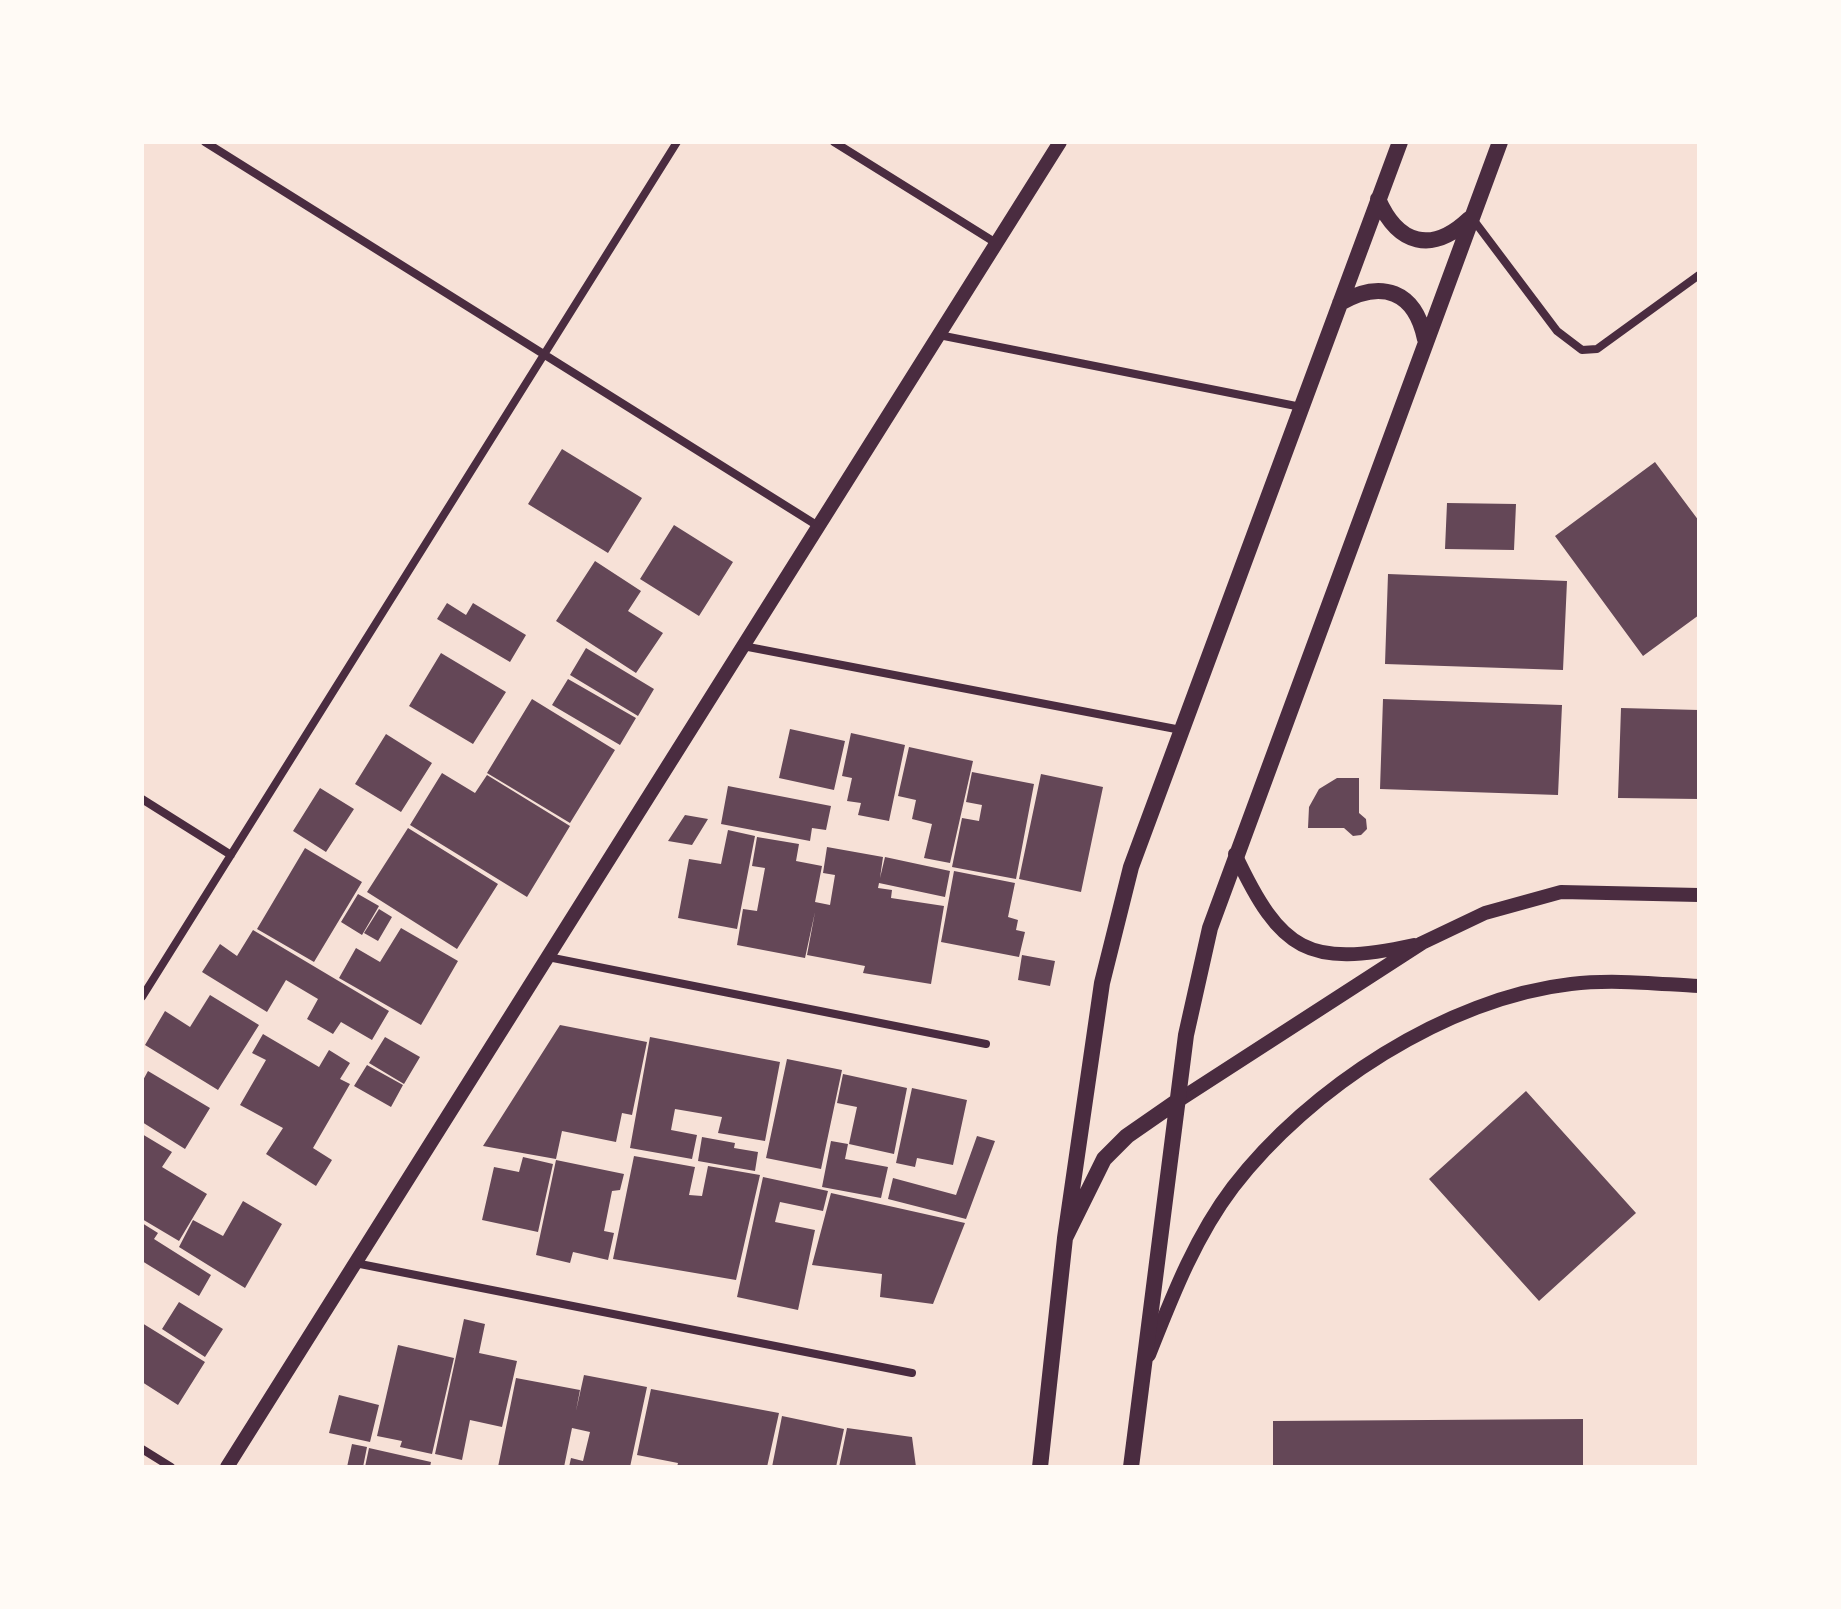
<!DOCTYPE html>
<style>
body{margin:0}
#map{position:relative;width:1841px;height:1609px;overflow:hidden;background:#f7e1d7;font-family:"Roboto Condensed",sans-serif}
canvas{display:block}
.frame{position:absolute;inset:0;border:144px solid #fffaf5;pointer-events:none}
</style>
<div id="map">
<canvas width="1841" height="1609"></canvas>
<div class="frame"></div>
</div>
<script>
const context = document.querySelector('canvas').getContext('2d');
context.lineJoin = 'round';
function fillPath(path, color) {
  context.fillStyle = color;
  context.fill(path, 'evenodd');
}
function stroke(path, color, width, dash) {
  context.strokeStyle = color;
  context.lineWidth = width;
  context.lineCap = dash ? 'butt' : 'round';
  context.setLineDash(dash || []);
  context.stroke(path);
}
const building = new Path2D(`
 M562,449l80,49 -34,55 -80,-49z
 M1655,462l44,59v94l-56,41 -88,-120z
 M1447,503l69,1 -2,46 -69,-1z
 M674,525l59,37 -34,54 -59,-37z
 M595,561l46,30 -13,20 35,22 -27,40 -80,-52z
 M1388,574l179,7 -4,89 -178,-6z
 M447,603l19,12 7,-12 53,32 -16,27 -73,-43z
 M586,648l68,41 -16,27 -68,-41z
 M441,653l65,39 -33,52 -64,-38z
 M568,679l68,39 -16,27 -68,-40z
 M532,699l83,51 -45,73 -83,-50z
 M1383,699l179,6 -4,90 -178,-6z
 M1621,708l78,2v89l-81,-1z
 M790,729l55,12 -11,49 -55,-12z
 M851,733l54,12 -16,76 -31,-6 3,-12 -14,-2 5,-23 -10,-2z
 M386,734l46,29 -31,49 -46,-28z
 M909,747l64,14 -23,102 -26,-5 8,-34 -20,-5 4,-19 -18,-4z
 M972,772l62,12 -18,95 -64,-12 10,-49 17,3 3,-16 -16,-3z
 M442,773l33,20 12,-18 83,51 -43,71 -117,-72z
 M1041,774l62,13 -22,105 -62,-13z
 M1337,778h22v35l7,6 1,10 -6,6 -8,1 -9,-8h-36l1,-21 10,-18z
 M728,786l103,20 -5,24 -14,-2 -2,13 -89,-17z
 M320,788l34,21 -28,43 -33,-21z
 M685,815l23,4 -16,26 -24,-4z
 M408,828l90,56 -41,65 -90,-57z
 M728,830l27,6 -18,93 -59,-11 11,-59 32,5z
 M757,837l42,7 -3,17 26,5 -7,36 15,3 5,-30 -12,-2 4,-26 56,10 -3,21 5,-21 65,14 -5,26 -66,-14 -1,5 14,2 -1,8 53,8 -13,78 -68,-11 2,-7 -58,-11 8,-43 -10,46 -68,-13 6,-36 14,2 8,-43 -13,-2z
 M305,848l57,34 -48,80 -57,-33z
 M954,871l61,12 -7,34 10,3 -2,10 9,2 -6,25 -78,-15z
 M358,894l21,12 -17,29 -21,-13z
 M379,909l13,8 -14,24 -14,-8z
 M401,928l57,33 -37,64 -82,-47 17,-30 24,14z
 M253,930l136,81 -17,29 -31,-18 -8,12 -26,-15 11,-20 -32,-19 -19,32 -65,-40 18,-28 17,12z
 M1022,955l33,6 -5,25 -32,-6z
 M210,995l49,30 -41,65 -73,-45 20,-34 25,16z
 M560,1025l87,17 -15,73 -10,-2 -6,29 -54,-11 -6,28 -73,-13z
 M263,1034l56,33 10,-17 21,13 -10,16 10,5 -37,64 19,12 -16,26 -50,-32 17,-26 -43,-23 26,-45 -14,-7z
 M385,1037l35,20 -16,27 -35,-21z
 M650,1037l130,25 -15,79 -47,-8 4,-16 -47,-8 -4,21 26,5 -5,24 -62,-11z
 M787,1059l55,11 -21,99 -55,-11z
 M367,1065l36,20 -12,22 -37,-21z
 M148,1071l62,37 -25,41 -43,-27v-40z
 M843,1074l64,14 -13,66 -45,-10 8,-37 -20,-4z
 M912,1088l55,12 -14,65 -36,-7 -2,9 -19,-4z
 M1526,1091l110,122 -97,88 -110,-122z
 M142,1134l30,18 -10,15 45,27 -28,47 -37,-22z
 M977,1136l18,5 -29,78 -78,-20 5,-21 63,17z
 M702,1137l33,6 -1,5 24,4 -3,19 -57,-10z
 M831,1141l17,3 -3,15 43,8 -7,31 -59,-11z
 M634,1156l61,11 -6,28 13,1 6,-30 52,9 -24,105 -123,-21z
 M523,1157l30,7 -15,68 -56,-12 12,-53 25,5z
 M556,1160l68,14 -4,16 -8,1 -8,40 10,2 -6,27 -35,-8 -3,11 -34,-8z
 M763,1177l65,14 -5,20 -43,-9 -5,20 40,8 -17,80 -61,-13z
 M831,1193l134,30 -32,81 -53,-7 2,-23 -70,-9z
 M243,1201l39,23 -37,64 -66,-41 14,-27 30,16z
 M142,1223l16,10 -4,6 57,36 -12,21 -57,-35z
 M179,1302l44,27 -18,28 -43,-28z
 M464,1319l21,5 -6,29 38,8 -15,66 -32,-7 -8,40 -27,-6z
 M142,1323l63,39 -27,43 -36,-23z
 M398,1345l56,13 -22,96 -32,-7 2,-6 -25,-5z
 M584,1375l63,12 -17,80h-61l2,-9 12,3 7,-29 -18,-4 -8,39h-66l18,-89 64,12 -4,21z
 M651,1389l128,24 -12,54h-90l1,-4 -41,-8z
 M339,1395l40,10 -9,37 -41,-9z
 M782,1416l62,13 -8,38h-64z
 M1583,1419v48h-310v-46z
 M847,1428l65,9 4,30h-77z
 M352,1444l15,3 -4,20h-16z
 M369,1448l62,14 -1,5h-65z`);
const minor = new Path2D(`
 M205,142l613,384
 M834,142l162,101
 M1472,218l85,113 25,19 15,-1 102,-74
 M939,335l362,72
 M743,646l438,84
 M142,799l89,56
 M548,957l438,87
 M142,997l535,-855
 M355,1263l557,110
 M142,1449l29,18`);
const tertiary = new Path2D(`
 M1235,854c46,98 73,114 179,91
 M1176,1102l246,-159 63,-30 76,-21 138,3
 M1149,1355c23,-58 46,-118 84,-168 76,-99 214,-189 338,-203 43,-5 86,0 128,2
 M227,1467l833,-1325`);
const secondary = new Path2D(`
 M1378,199c20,46 54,55 91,20
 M1340,303c42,-24 75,-12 85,36
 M1065,1238l37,-255 29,-116 269,-725
 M1040,1467l25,-229 39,-79 23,-23 49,-34
 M1131,1467l55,-432 24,-107 290,-786`);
fillPath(building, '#644757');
stroke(minor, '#4a2c40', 8);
stroke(tertiary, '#4a2c40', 14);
stroke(secondary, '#4a2c40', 16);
</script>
